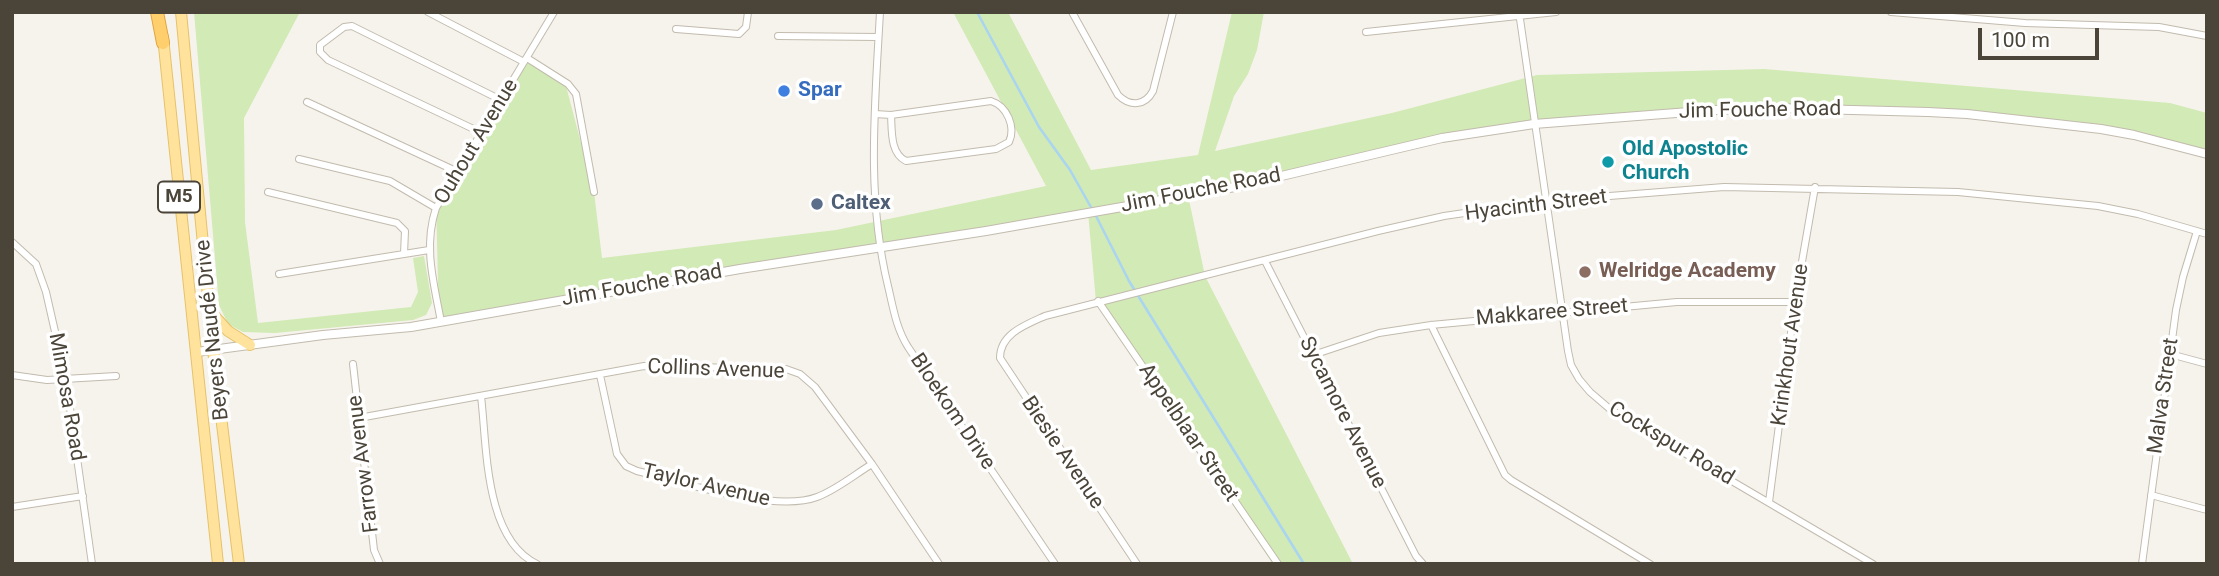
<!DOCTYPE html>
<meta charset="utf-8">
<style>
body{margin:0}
#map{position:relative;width:2219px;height:576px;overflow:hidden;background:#f6f3ec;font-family:Roboto,sans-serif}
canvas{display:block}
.frame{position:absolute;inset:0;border:14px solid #4b4439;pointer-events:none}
.scale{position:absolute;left:1978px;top:28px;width:121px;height:32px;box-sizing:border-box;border:4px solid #4b4439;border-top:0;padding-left:9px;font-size:21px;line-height:24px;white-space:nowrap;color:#4b4439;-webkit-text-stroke:5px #fff;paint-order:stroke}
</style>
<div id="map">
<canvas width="2219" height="576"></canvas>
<div class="frame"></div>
<div class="scale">100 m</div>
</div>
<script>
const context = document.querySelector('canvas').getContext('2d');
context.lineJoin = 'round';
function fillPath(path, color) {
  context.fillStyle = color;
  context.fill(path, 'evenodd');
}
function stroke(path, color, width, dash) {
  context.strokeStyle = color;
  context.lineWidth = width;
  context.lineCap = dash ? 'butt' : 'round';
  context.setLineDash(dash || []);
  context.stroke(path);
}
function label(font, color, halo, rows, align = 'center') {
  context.font = font + ' Roboto,sans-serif';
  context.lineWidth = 7;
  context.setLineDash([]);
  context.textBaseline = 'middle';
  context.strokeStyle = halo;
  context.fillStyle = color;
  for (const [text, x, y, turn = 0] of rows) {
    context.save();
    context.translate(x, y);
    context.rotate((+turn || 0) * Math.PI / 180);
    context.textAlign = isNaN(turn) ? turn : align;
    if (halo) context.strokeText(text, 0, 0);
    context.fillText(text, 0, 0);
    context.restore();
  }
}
const green = new Path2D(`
 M194,12h106l-56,106 1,104 13,101 153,-16 7,-15 -5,-34 11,-2 8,47 -6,12 -13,5 -138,13 -32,-1 -15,-8 -9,-19z
 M953,12h55l83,158 107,-15 34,-143h32l-7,38 -9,24 -14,22 -19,55 177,-38 145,-38 227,-6 406,34 37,10v41l-75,-20 -129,-17 -290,-8 -227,21 -298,65 17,81 148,288h-80l-177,-262 -8,-90 -649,109 -3,-118 88,-146 42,29 28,106 8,66 234,-28 210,-44z`);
const stream = new Path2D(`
 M977,12l62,115 31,43 22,39
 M1095,214l34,67 175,283`);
const minor = new Path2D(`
 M428,12l96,50
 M880,12c-5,92 -14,184 8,274 5,21 8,42 20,61l147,217
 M1072,12l46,83c12,12 27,11 35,-4l20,-79
 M1519,12l49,339 3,14 8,14 11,13 21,18 262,154
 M1891,12l134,11 134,4 48,9
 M676,29l63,5 7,-7 2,-15
 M1366,32l190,-20
 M778,36l100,1
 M527,58l41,26 8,10 18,98
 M307,102l151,70
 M875,114l16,1 100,-14c16,5 25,26 18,41l-13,7 -90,12c-16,-8 -14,-30 -15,-46
 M482,133l-154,-73 -8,-8v-7l24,-18 8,-1 149,74
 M299,159l91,22 46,27
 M268,192l129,31 8,8 -1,23
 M12,242l24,22 10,28 20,88 26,184
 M1265,261l151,295 7,8
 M279,274l150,-24
 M1098,301l180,263
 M441,322c-7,-39 -18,-75 -5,-114l118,-196
 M1431,325l74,150 6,5 139,84
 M2170,354l37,10
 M1313,355l66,-22 52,-8 246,-23h118
 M353,364l21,186 6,14
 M12,375l35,5 69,-4
 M600,375l17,79 9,12 11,5c44,11 138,42 180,26 19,-7 37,-22 55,-33
 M481,396c6,49 3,143 56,168
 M359,418l285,-52 142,3 14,5 15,13 57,77 67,100
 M2151,495l56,15
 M1769,502l26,-200 20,-115
 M12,507l71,-11
 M1137,564l-137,-206c0,-24 25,-33 45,-42l333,-85 66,-15 102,-15 178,-14 234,5 140,14 40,8 69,20
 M2142,564l34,-254 7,-33 14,-46`);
const tertiary = new Path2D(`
 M197,352l126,-17 88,-8 329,-58 246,-38 249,-44 207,-49 92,-14 181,-14 61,-2 152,4 39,2 134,15 33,6 73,19`);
const primary = new Path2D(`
 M181,12l32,338 26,214
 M163,37l55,527
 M211,312l17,19 22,14`);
const motorway = new Path2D(`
 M157,12l6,31`);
const markers = [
 [784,91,7,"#3f7fe0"],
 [1608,162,7,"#0f9aa8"],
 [817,204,7,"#5c6f8a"],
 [1585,272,7,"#8d6e63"]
];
const shields = [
 [179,197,42]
];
const shieldNames = [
 ["M5",179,197]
];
const shopNames = [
 ["Spar",798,91]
];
const streetNames = [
 ["Jim Fouche Road",1760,111,-1],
 ["Ouhout Avenue",477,142,-59],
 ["Jim Fouche Road",1201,191,-11],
 ["Hyacinth Street",1536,206,-7],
 ["Jim Fouche Road",642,286,-10],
 ["Makkaree Street",1552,313,-5],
 ["Beyers Naudé Drive",213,330,-96],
 ["Krinkhout Avenue",1791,345,-82],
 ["Collins Avenue",716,370,2],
 ["Malva Street",2164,396,-82],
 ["Mimosa Road",66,397,80],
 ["Bloekom Drive",952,412,56],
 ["Sycamore Avenue",1342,413,63],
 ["Appelblaar Street",1188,433,56],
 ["Cockspur Road",1671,444,31],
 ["Biesie Avenue",1062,453,56],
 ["Farrow Avenue",364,464,-97],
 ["Taylor Avenue",706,486,13]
];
const cultureNames = [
 ["Old Apostolic",1622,150],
 ["Church",1622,174]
];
const serviceNames = [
 ["Caltex",831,204]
];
const educationNames = [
 ["Welridge Academy",1599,272]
];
fillPath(green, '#d2eab5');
stroke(stream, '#a9d4f2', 2.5);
stroke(minor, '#c2bbae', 8);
stroke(tertiary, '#c2bbae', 10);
stroke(primary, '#e6c16a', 12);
stroke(motorway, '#e0a43c', 14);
stroke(minor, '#fff', 6);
stroke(tertiary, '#fff', 8);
stroke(primary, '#ffe39c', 10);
stroke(motorway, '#ffcf6e', 12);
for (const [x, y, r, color] of markers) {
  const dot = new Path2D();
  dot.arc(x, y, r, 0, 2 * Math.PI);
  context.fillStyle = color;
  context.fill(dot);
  stroke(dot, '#fff', 2.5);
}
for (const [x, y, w] of shields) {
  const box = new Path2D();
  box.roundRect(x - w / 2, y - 15.5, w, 31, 5);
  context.fillStyle = '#fff';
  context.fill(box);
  stroke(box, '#4b4439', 2);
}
label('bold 19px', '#4b4439', null, shieldNames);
label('bold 21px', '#366cbe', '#fff', shopNames, 'left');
label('21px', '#4b4439', '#fff', streetNames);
label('bold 21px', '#0d838f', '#fff', cultureNames, 'left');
label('bold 21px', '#4e5e75', '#fff', serviceNames, 'left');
label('bold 21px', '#785e54', '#fff', educationNames, 'left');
</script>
